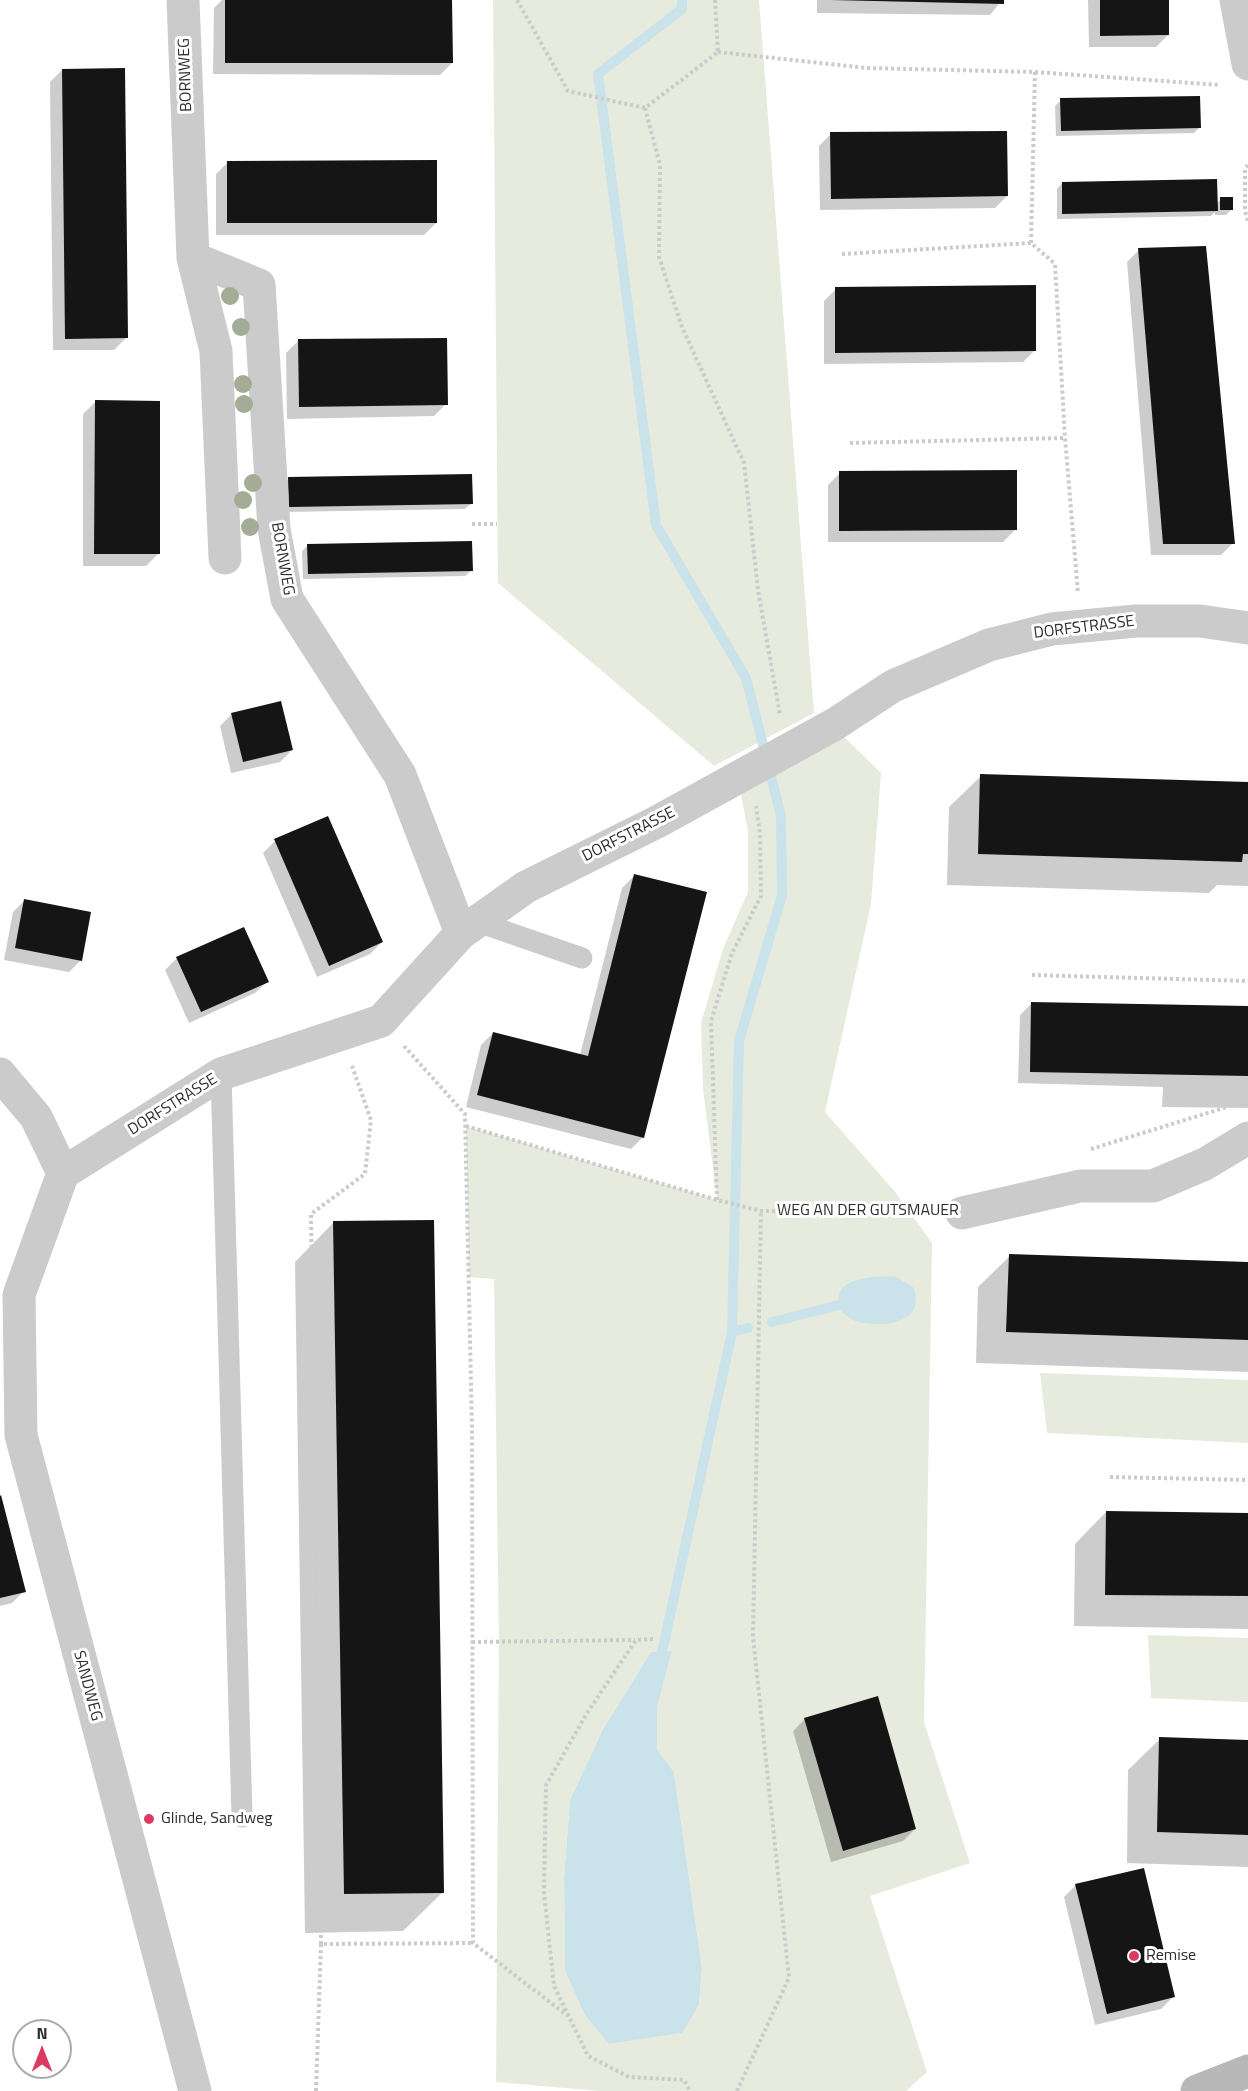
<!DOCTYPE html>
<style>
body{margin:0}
#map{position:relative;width:1248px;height:2091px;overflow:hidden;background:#fff;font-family:"Titillium Web",sans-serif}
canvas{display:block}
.north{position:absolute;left:12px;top:2019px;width:60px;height:60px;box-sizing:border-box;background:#fff;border:2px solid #ababab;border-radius:50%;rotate:0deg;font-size:16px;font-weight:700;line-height:24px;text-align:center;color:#2e2e2e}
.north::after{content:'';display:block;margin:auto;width:21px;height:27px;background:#dc3a61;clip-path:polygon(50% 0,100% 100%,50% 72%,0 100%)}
</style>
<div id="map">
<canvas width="1248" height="2091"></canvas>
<div class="north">N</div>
</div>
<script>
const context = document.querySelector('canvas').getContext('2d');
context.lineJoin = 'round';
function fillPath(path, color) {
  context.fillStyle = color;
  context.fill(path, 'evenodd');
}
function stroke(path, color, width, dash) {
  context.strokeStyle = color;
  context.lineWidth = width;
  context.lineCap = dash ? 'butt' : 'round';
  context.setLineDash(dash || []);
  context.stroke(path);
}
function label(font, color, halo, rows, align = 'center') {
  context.font = font + ' "Titillium Web",sans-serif';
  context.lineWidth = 6;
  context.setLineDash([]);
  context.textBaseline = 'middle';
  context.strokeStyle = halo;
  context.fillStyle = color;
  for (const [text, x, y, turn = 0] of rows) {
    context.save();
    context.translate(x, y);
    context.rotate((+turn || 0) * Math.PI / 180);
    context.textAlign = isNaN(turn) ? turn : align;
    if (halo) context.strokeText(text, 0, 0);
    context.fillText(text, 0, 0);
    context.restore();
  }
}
const green = new Path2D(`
 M493,0h266l55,713 -100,53 -216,-183z
 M836,729l45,44 -10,131 -46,208 71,81 36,50 -8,479 46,141 -100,33 57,176 -21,19h-307l-103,-9 3,-439 -5,-364 -25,-2 -3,-151 251,74 -14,-111 -2,-66 22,-74 25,-57v-60l-9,-48zM672,1651l-15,57v41l17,23 28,196 -3,37 -18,28 -72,11 -44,-74 -1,-93 6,-77 33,-71 48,-77z
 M1040,1373l208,7v63l-201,-10z
 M1148,1635l100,3v64l-97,-4z`);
const water = new Path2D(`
 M895,1276l19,12c1,5 3,13 1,18 -6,21 -46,21 -62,14 -7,-3 -13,-10 -14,-18 -3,-27 39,-25 56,-26z
 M672,1651l-15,57v41l17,23 28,196 -3,37 -17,28 -73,11 -24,-29 -20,-45 -1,-93 6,-77 33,-71 48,-77z`);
const shadow = new Path2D(`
 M222,0h229l1,63 -12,12 -227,-1 1,-66z
 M817,0h185l-12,15 -173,-2z
 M1088,0h79l1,35 -12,12h-67z
 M62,70l64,268 -12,12h-61l-3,-268z
 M1061,100l138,28 -5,5 -138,3 -1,-30z
 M831,134l176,62 -12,12 -175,2 -1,-64z
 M228,162l208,61 -12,12h-208v-61z
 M1062,183l155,20 4,-4 11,10 -6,6h-11v-3l-4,4 -154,3v-30z
 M1139,250l94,293 -12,12h-70l-24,-293z
 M836,289l199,61 -12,12 -199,2v-63z
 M298,341l148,63 -12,12 -147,3 -1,-66z
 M95,402l63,152 -12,12h-63v-152z
 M840,473l175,57 -12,12h-175v-57z
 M289,479l182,25 -6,5 -181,3 -1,-28z
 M308,545l163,26 -6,5 -162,3 -1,-28z
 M232,714l60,36 -12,12 -49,11 -11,-47z
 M981,776l267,8v102l-31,-1 -8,8 -262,-8 2,-78z
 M275,841l107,101 -12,12 -53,23 -54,-124z
 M634,876l9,261 -12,12 -165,-42 15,-62 12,-12 87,22 42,-167z
 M25,900l56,60 -12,12 -65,-12 9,-48z
 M177,958l90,24 -12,11 -66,30 -24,-53z
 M1032,1003l216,5v100l-86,-1 1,-20 -145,-4 2,-68z
 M334,1222l109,670 -40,39 -98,2 -10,-671z
 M1010,1256l238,8v108l-272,-9 2,-76z
 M0,1498l24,93 -12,12 -12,3z
 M1106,1512l142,3v114l-174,-3 1,-82z
 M805,1719l110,110 -12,12 -72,21 -38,-131z
 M1160,1739l88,2v126l-121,-4 1,-93z
 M1076,1885l97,112 -12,12 -66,16 -31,-128z`);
const stream = new Path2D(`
 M772,1322l67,-17
 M732,1332l16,-4
 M662,1652l70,-320 7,-291 43,-146 -1,-79 -35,-138 -90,-153 -58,-451 84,-65v-9`);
const building = new Path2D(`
 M225,0h227l1,63h-228z
 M831,0h173v4z
 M1100,0h69v35l-69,1z
 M125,68l3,270 -63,1 -3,-270z
 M1200,96l1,32 -140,3 -1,-33z
 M1007,131l1,65 -177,3 -1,-67z
 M437,160v63h-210v-62z
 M1217,179l1,32 -156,3v-32z
 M1220,197h13v13h-13z
 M1206,246l29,298h-72l-25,-296z
 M1036,285v66l-201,2v-66z
 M447,338l1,67 -149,2 -1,-68z
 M95,400l65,1v153h-66z
 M1017,470v60l-178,1v-60z
 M472,474l1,30 -184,3 -1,-30z
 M472,541l1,30 -165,3 -1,-30z
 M281,701l12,49 -50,12 -12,-49z
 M980,774l268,8v72h-5l-1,8 -264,-8z
 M328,816l55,126 -54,24 -55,-127z
 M634,874l73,18 -63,246 -167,-43 16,-63 95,24z
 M24,899l67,13 -9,49 -67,-13z
 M244,927l25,55 -68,30 -25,-55z
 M1031,1002l217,4v70l-218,-4z
 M434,1220l10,673 -100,1 -11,-673z
 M1009,1254l239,8v78l-242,-8z
 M1,1495l25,97 -26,6v-102z
 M1106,1511l142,2v83l-143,-1z
 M878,1696l38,133 -73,22 -39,-133z
 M1159,1737l89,3v95l-91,-3z
 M1144,1868l31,129 -68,17 -32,-130z`);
const path = new Path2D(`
 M517,0l51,91 77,17
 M715,0l3,52 -73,56 15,57 -1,92 23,70 62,136 14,127 22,125
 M718,52l149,16 168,4 185,13
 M1248,165l-3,4v42l3,10
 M1031,243l4,-171
 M842,254l189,-11 24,21 10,174 13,155
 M850,443l215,-5
 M472,524h25
 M1032,975l216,6
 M404,1046l61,68 7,316 1,513 95,73
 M466,1126l251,74 44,11 168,2
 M1091,1149l136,-42
 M717,1200l-6,-179 21,-68 29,-57 -1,-63 -4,-27
 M1110,1477l138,3
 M653,1639l-17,1 -49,73 -41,72 -2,108 10,93 34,70 41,21 55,3 6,11
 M472,1642l163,-2
 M321,1944l-10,-730 54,-40 6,-54 -19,-54
 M316,2091l5,-147 152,-1
 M737,2091l52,-113 -36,-341 8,-426`);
const service = new Path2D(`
 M478,922l104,36
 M221,1074l21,743`);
const minor = new Path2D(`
 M183,0l10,258 66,27 15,244 13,70 113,176 61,158
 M1236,0l12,64
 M193,258l23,93 9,207
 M0,1074l36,43 27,56
 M962,1213l118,-27h73l52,-22 43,-26
 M195,2091l-174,-656 -2,-140 44,-122 158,-99 160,-53 80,-88 65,-46 131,-65 178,-98 58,-38 96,-41 63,-16 84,-8h64l48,7`);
const secondary = new Path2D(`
 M1197,2091l51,-20`);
const trees = [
 [230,296],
 [241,327],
 [243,384],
 [244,404],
 [253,483],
 [243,500],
 [250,527]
];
const markers = [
 [149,1819,6,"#dc3a61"],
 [1134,1956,6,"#dc3a61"]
];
const streetNames = [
 ["BORNWEG",186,75,-92],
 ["BORNWEG",282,559,80],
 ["DORFSTRASSE",1084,628,-7],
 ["DORFSTRASSE",629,835,-27],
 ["DORFSTRASSE",173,1105,-32],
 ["WEG AN DER GUTSMAUER",868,1211],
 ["SANDWEG",87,1686,75]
];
const poiNames = [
 ["Glinde, Sandweg",161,1819],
 ["Remise",1146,1956]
];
fillPath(green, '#e7ebdd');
fillPath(water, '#cae3ea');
fillPath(shadow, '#0003');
stroke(stream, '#cae3ea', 10);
fillPath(building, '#151515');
stroke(path, '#cbcbcb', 4, [3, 3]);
stroke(service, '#cbcbcb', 21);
stroke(minor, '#cbcbcb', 33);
stroke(secondary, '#b8b8b8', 33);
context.fillStyle = '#a4ac95';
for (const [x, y] of trees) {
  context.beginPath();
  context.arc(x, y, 9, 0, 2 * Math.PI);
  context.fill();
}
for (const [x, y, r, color] of markers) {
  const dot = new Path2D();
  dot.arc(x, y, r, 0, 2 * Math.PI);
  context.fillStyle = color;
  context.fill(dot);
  stroke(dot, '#fff', 2);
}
label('16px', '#2e2e2e', '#fff', streetNames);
label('16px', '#2e2e2e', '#fff', poiNames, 'left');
</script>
